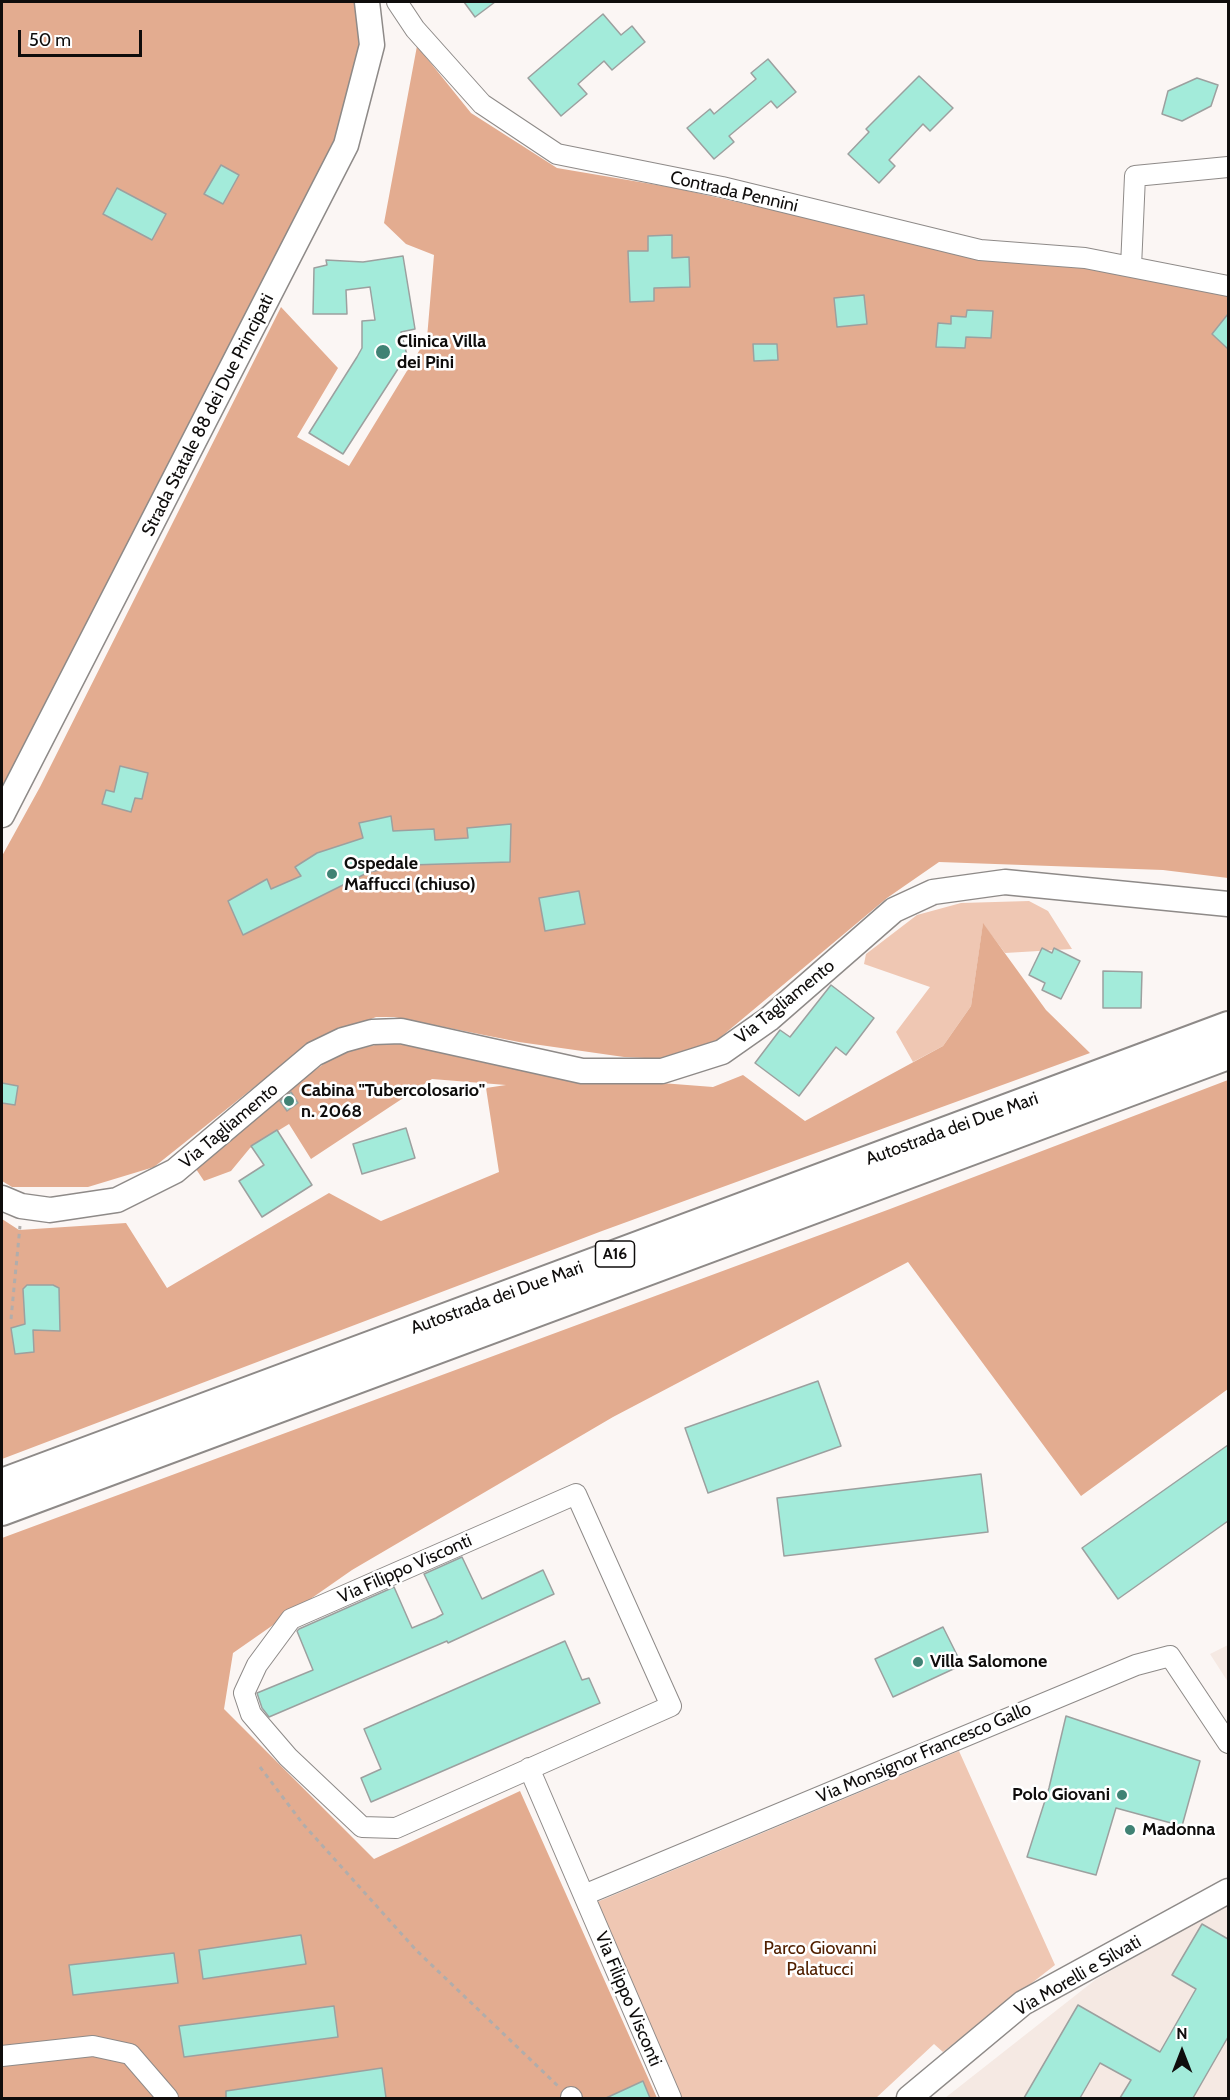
<!DOCTYPE html>
<style>
body{margin:0}
#map{position:relative;width:1230px;height:2100px;overflow:hidden;background:#fbf6f4;font-family:Cabin,sans-serif}
canvas{display:block}
.frame{position:absolute;inset:0;border:3px solid #0f0d0c;pointer-events:none}
.north{position:absolute;left:1152px;top:2022px;width:60px;height:60px;-webkit-text-stroke:4px #fff;paint-order:stroke;rotate:0deg;font-size:16px;font-weight:700;line-height:24px;text-align:center;color:#0f0d0c}
.north::after{content:'';display:block;margin:auto;width:21px;height:27px;background:#0f0d0c;clip-path:polygon(50% 0,100% 100%,50% 72%,0 100%)}
.scale{position:absolute;left:18px;top:30px;width:124px;height:27px;box-sizing:border-box;border:3px solid #0f0d0c;border-top:0;padding-left:8px;font-size:18px;line-height:21px;white-space:nowrap;color:#0f0d0c;-webkit-text-stroke:4px #fff;paint-order:stroke}
</style>
<div id="map">
<canvas width="1230" height="2100"></canvas>
<div class="frame"></div>
<div class="north">N</div>
<div class="scale">50 m</div>
</div>
<script>
const context = document.querySelector('canvas').getContext('2d');
context.lineJoin = 'round';
function fillPath(path, color) {
  context.fillStyle = color;
  context.fill(path, 'evenodd');
}
function stroke(path, color, width, dash) {
  context.strokeStyle = color;
  context.lineWidth = width;
  context.lineCap = dash ? 'butt' : 'round';
  context.setLineDash(dash || []);
  context.stroke(path);
}
function label(font, color, halo, rows, align = 'center') {
  context.font = font + ' Cabin,sans-serif';
  context.lineWidth = 5;
  context.setLineDash([]);
  context.textBaseline = 'middle';
  context.strokeStyle = halo;
  context.fillStyle = color;
  for (const [text, x, y, turn = 0] of rows) {
    context.save();
    context.translate(x, y);
    context.rotate((+turn || 0) * Math.PI / 180);
    context.textAlign = isNaN(turn) ? turn : align;
    if (halo) context.strokeText(text, 0, 0);
    context.fillText(text, 0, 0);
    context.restore();
  }
}
const built = new Path2D(`
 M1228,1645v37l-18,-28z
 M1223,1906h5v192h-283l150,-118z`);
const green = new Path2D(`
 M1029,901l19,10 24,38 -67,4 -22,-29 -12,82 -28,40 -30,16 -17,-30 34,-45 -66,-23 2,-10 51,-39 44,-12z
 M959,1751l96,214 -112,87 -9,-8 -58,54h-195l-84,-196z`);
const forest = new Path2D(`
 M2,2h352l8,40 -29,103 -331,660z
 M417,46l54,67 86,55 118,20 301,68 114,11 138,27v584l-65,-8 -224,-8 -52,36 -171,143 -50,18 -42,-2 -105,-15 -125,-25h-18l-69,28 -153,122 -66,20h-76l-10,-6v-325l38,-69 241,-480 57,61 -41,69 52,29 78,-128 7,-83 -28,-11 -22,-21z
 M983,923l63,87 44,43 -488,178 -600,228v-240l17,11 107,-7 41,65 162,-95 52,28 118,-49 -13,-84 20,-3 -74,-6 -121,80 -22,-35 -39,24 -19,23 -27,10 -8,-12 100,-85 43,-31 50,-11 145,27 11,5 168,13 30,-12 62,46 138,-75 28,-40z
 M1228,1080v309l-147,107 -173,-234 -295,155 -261,153 -119,83 -9,56 150,150 146,-68 137,307h-655v-560l888,-329z`);
const building = new Path2D(`
 M464,2h31l-20,15z
 M603,14l18,21 11,-9 13,16 -33,28 -8,-9 -26,23 9,10 -26,22 -33,-38z
 M768,59l28,33 -19,16 -6,-7 -42,35 5,6 -20,17 -27,-31 23,-19 4,5 42,-35 -5,-6z
 M919,76l34,32 -23,23 -7,-7 -34,36 6,6 -16,17 -31,-29 21,-22 -3,-3z
 M1197,78l21,7 -7,21 -29,15 -20,-7 6,-23z
 M221,165l18,10 -16,29 -19,-10z
 M117,188l49,26 -14,26 -49,-26z
 M672,235v23l17,-1 1,30 -36,1v13l-24,1 -2,-51h20v-15z
 M403,256l12,73 -14,3 6,23 -64,99 -34,-21 48,-76 5,-9v-27l13,-1 -5,-33 -24,3 1,24h-34l1,-46 13,-3 -1,-5 37,2z
 M864,295l3,29 -30,3 -3,-29z
 M967,310l26,1 -2,27 -25,-1 -1,11 -29,-1 2,-24 13,1v-8l15,1z
 M1228,314v35l-16,-15z
 M753,344h24l1,16 -24,1z
 M120,766l28,7 -6,26 -7,-1 -4,14 -29,-8 4,-14 8,2z
 M391,816l2,15 41,-2 1,11 33,-2 -1,-10 44,-4 -1,38 -100,3 -41,7 -126,63 -15,-34 39,-22 4,10 30,-13 -6,-9 22,-14 46,-15 -4,-15z
 M579,891l6,33 -40,7 -6,-33z
 M1042,948l10,5 2,-5 26,13 -19,38 -19,-9 3,-7 -16,-8z
 M1103,971l39,1 -1,36h-38z
 M831,985l43,33 -28,37 -10,-8 -37,49 -44,-33 25,-33 10,7z
 M2,1083l16,3 -3,19 -13,-2z
 M291,1092l7,11 -11,8 -7,-10z
 M406,1128l9,30 -53,16 -9,-30z
 M277,1130l35,55 -50,32 -23,-36 25,-16 -13,-19z
 M27,1285h26l6,3 1,43 -27,-1 1,22 -19,2 -4,-26 14,-4 -2,-35z
 M818,1381l23,65 -133,47 -23,-65z
 M1228,1445v76l-110,78 -36,-51z
 M981,1474l7,58 -204,24 -7,-58z
 M462,1557l20,42 61,-29 11,24 -106,49 -1,-2 -178,76 -7,-9 -5,-15 56,-23 -16,-39 2,-2 95,-42 18,41 24,-10 7,-4 -19,-40z
 M943,1627l19,38 -69,32 -18,-38z
 M565,1641l17,39 7,-2 11,25 -229,99 -10,-24 20,-9 -17,-40z
 M1066,1716l134,45 -18,65 -66,-18 -20,67 -69,-18 22,-69z
 M1202,1924l26,15v98l-35,61h-73l11,-18 -31,-17 -20,35h-56l54,-93 82,47 36,-63 -24,-14z
 M301,1935l5,29 -103,15 -4,-29z
 M174,1953l4,30 -105,12 -4,-30z
 M334,2006l4,31 -154,20 -5,-31z
 M382,2068l4,30h-160v-7z
 M643,2081l7,17h-44z`);
const path = new Path2D(`
 M11,1319l9,-93
 M260,1767l43,57 113,126 142,136`);
const minor = new Path2D(`
 M397,2l18,27 67,75 75,50 165,33 258,63 105,8 143,28
 M1131,267l4,-91 93,-9
 M576,1494l95,212 -275,122 -34,-1 -74,-70 -37,-43 -7,-21 13,-28 34,-46z
 M529,1768l142,330
 M584,1895l552,-230 34,-9 58,87
 M2,2056l91,-10 37,8 38,44
 M571,2097l1,1`);
const major = new Path2D(`
 M2,815l344,-670 26,-100 -5,-43
 M2,1198l19,8 29,4 67,-10 58,-29 139,-117 29,-14 29,-8 29,-1 181,40h80l60,-19 47,-33 125,-109 39,-18 72,-10 223,22
 M909,2098l114,-95 205,-112`);
const highway = new Path2D(`
 M2,1483l1226,-457
 M2,1511l1226,-456`);
const markers = [
 [383,352,8,"#408274"],
 [332,874,6,"#408274"],
 [289,1101,6,"#408274"],
 [918,1662,6,"#408274"],
 [1122,1795,6,"#408274"],
 [1130,1830,6,"#408274"]
];
const shields = [
 [615,1254,39]
];
const shieldNames = [
 ["A16",615,1254]
];
const streetNames = [
 ["Contrada Pennini",734,192,13],
 ["Strada Statale 88 dei Due Principati",208,415,-63],
 ["Via Tagliamento",785,1002,-39],
 ["Via Tagliamento",229,1126,-40],
 ["Autostrada dei Due Mari",952,1129,-20],
 ["Autostrada dei Due Mari",497,1298,-20],
 ["Via Filippo Visconti",405,1569,-24],
 ["Via Monsignor Francesco Gallo",924,1753,-23],
 ["Via Morelli e Silvati",1078,1976,-30],
 ["Via Filippo Visconti",628,1999,67]
];
const poiNames = [
 ["Clinica Villa",397,342],
 ["dei Pini",397,363],
 ["Ospedale",344,864],
 ["Maffucci (chiuso)",344,885],
 ["Cabina \"Tubercolosario\"",301,1091],
 ["n. 2068",301,1112],
 ["Villa Salomone",930,1662],
 ["Polo Giovani",1110,1795,"right"],
 ["Madonna",1142,1830]
];
const parkNames = [
 ["Parco Giovanni",820,1949],
 ["Palatucci",820,1970]
];
fillPath(built, '#f5e9e3');
fillPath(green, '#efc7b3');
fillPath(forest, '#e3ac90');
fillPath(building, '#a3ebda');
stroke(building, '#9ca09f', 1.5);
stroke(minor, '#8e8a88', 22);
stroke(major, '#8e8a88', 27);
stroke(highway, '#8e8a88', 32);
stroke(path, '#b1adab', 3, [4.5, 4.5]);
stroke(minor, '#fff', 20);
stroke(major, '#fff', 24);
stroke(highway, '#fff', 28);
for (const [x, y, r, color] of markers) {
  const dot = new Path2D();
  dot.arc(x, y, r, 0, 2 * Math.PI);
  context.fillStyle = color;
  context.fill(dot);
  stroke(dot, '#fff', 2);
}
for (const [x, y, w] of shields) {
  const box = new Path2D();
  box.roundRect(x - w / 2, y - 13, w, 26, 4.5);
  context.fillStyle = '#fff';
  context.fill(box);
  stroke(box, '#0f0d0c', 1.5);
}
label('bold 16px', '#0f0d0c', null, shieldNames);
label('18px', '#0f0d0c', '#fff', streetNames);
label('bold 18px', '#0f0d0c', '#fff', poiNames, 'left');
label('18px', '#512000', '#fff', parkNames);
</script>
